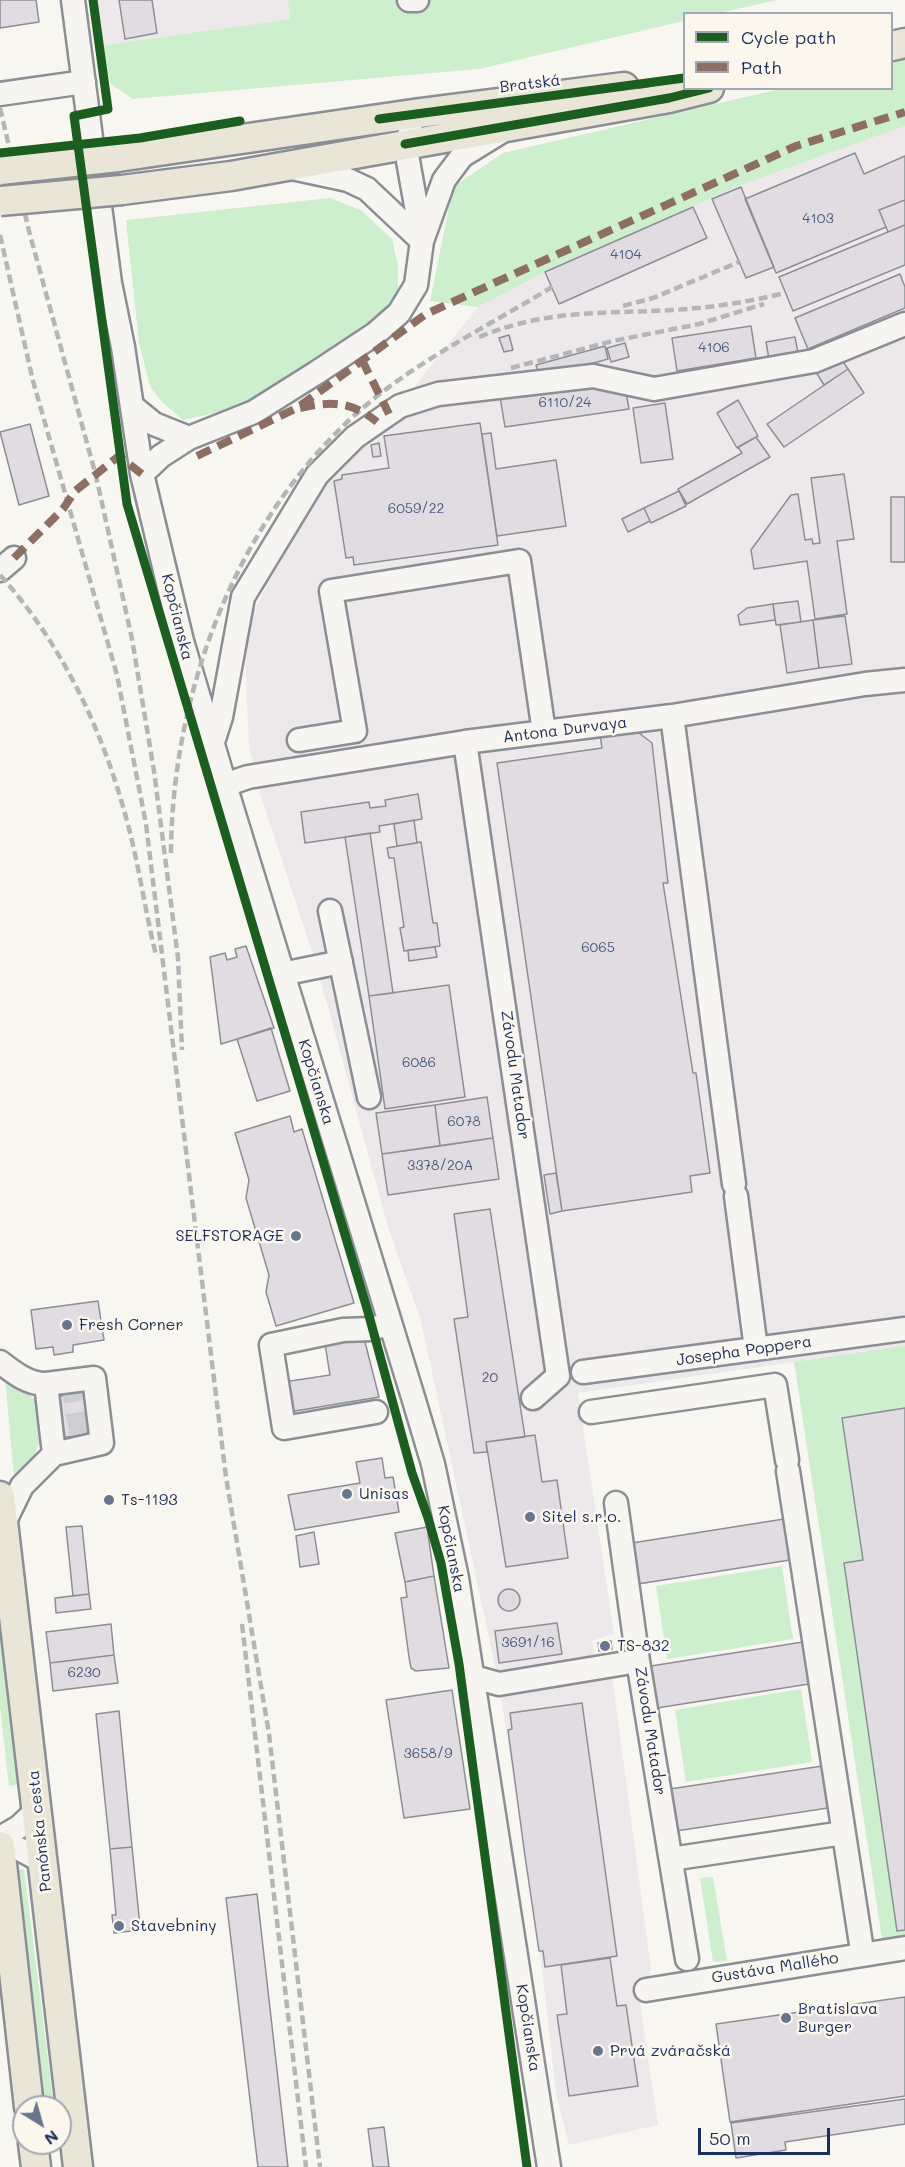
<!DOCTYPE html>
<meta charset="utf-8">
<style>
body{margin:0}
#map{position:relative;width:905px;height:2167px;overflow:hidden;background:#f8f6f0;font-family:Mali,sans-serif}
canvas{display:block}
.legend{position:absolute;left:683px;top:12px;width:210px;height:78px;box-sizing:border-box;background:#fbf7ec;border:2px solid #a1a7b3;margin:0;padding:8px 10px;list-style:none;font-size:18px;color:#1b2f5e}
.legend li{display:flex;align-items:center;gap:12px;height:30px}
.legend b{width:30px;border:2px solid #a1a7b3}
.north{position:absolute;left:12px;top:2095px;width:60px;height:60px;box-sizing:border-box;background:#fbf7ec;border:2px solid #a1a7b3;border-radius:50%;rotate:143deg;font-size:16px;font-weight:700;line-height:24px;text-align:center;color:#1b2f5e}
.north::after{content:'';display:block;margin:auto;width:21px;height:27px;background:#687591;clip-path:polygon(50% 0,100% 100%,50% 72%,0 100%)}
.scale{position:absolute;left:698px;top:2128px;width:132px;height:27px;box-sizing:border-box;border:3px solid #1b2f5e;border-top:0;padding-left:8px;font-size:18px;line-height:21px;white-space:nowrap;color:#1b2f5e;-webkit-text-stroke:4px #fbf7ec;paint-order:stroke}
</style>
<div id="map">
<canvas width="905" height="2167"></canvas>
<ul class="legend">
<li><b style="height:8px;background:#1b5e20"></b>Cycle path</li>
<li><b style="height:8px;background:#8d6e63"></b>Path</li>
</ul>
<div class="north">N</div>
<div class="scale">50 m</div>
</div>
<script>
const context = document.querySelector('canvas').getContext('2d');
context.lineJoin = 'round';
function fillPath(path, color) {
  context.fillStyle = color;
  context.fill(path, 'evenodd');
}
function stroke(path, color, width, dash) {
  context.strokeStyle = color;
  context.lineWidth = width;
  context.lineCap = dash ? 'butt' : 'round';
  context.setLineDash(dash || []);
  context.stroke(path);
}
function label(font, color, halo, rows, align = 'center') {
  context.font = font + ' Mali,sans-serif';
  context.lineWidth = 5;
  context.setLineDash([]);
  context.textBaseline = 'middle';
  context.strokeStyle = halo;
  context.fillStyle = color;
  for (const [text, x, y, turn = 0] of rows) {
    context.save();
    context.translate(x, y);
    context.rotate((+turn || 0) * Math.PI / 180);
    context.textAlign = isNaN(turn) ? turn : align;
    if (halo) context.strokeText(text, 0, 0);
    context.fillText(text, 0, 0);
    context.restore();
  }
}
const built = new Path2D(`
 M91,0h197l2,19 -192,27z
 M905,126v1832l-22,-13 -89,-583 -216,31 36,241 -22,7 7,37 13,-1 2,13 37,280 -12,27 19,128 -89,20 -13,-52 -14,-125 -43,-284 -78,-363 -33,-94 -71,-260 -57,-174 -11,-46 -4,-94 8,-41 72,-134 59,-53 94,-118 67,-35 196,-87z`);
const green = new Path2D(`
 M288,0h489l-58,13 -35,1v7l-205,48 -346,30 -22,-15 -13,-38 192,-27z
 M905,59v67l-164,59 -196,87 -67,35 -48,-6 23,-114 50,-34 277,-64 112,-1v-26z
 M330,198l31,12 31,29 6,27v25l-16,27 -134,88 -65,14 -21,-18 -12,-16 -11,-43 -13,-123z
 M905,1346v596l-22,3 -89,-583z
 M5,1378l19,10 12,14 3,42 -7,17 -18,16z
 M782,1566l11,73 -126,20 -11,-73z
 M0,1619l19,165 -10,2 -9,-79z
 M801,1689l11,73 -126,20 -11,-72z
 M24,1869l30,238h-9l-26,-237z
 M713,1877l14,84 -14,1 -13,-84z`);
const building = new Path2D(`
 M0,0h36l3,22 -39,6z
 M119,0h33l5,33 -32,6z
 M855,153l9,21 41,-18v44l-26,10 7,17 -110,46 -31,-74z
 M741,187l33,80 -28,11 -34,-79z
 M905,200v25l-17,7 -9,-22z
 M693,207l14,31 -148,66 -14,-32z
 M905,225v40l-112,46 -14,-34z
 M900,274l5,13v21l-97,41 -13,-31z
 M751,326l5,32 -79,13 -5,-33z
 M509,335l4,15 -9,2 -5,-14z
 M795,337l3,16 -29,6 -3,-17z
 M625,343l4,14 -18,5 -4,-14z
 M605,346l3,13 -68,19 -4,-13z
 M840,357l8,12 -24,16 -10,-16z
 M848,369l16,24 -80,54 -17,-23z
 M603,385l11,3 1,5 11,-1 3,17 -124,18 -5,-30z
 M738,400l20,36 -21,12 -20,-35z
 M665,403l8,56 -32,4 -8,-55z
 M480,423l18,122 -144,20 -1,-8 -7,1 -12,-77 8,-2v-4l47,-7 -5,-32z
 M30,424l19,72 -30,9 -19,-73z
 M491,433l5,36 60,-9 10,66 -69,10 -15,-102z
 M756,437l14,20 -83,47 -9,-15 64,-36 -4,-6z
 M379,443l2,13 -8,1 -2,-12z
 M844,474l10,65 -17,2 10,73 -32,5 -8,-58 -53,8 -3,-19 40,-55 7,-1 7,46 7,-1 1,5 7,-1 -9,-65z
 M679,491l7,15 -35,17 -7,-15z
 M891,497h14v65h-14z
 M644,508l6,13 -22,11 -6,-13z
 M798,601l3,21 -25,3 -3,-21z
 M773,604l2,16 -35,5 -2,-10 9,-7z
 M845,616l7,48 -33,4 -6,-48z
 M813,620l6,48 -32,5 -7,-48z
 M635,730l17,13 16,140h-5l30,190h3l14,100 -20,3 2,16 -130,19 -65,-448 105,-15 -2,-13z
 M418,794l4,25 -43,7 1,6 -75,11 -4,-31 68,-10 1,6 16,-2 -1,-6z
 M414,820l3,23 -20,3 -3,-22z
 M370,833l23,160 -24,3 -24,-159z
 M421,842l12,81h4l3,23 -36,5 -4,-23 4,-1 -10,-69h-5l-2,-10z
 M246,946l28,82 -53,16 -11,-87 15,-4 2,7 10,-3 -2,-8z
 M435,947l2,10 -28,4 -1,-11z
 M449,985l16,112 -80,12 -16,-113z
 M271,1028l19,63 -33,10 -20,-62z
 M487,1097l6,41 -53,8 -5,-41z
 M435,1105l5,41 -58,8 -6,-41z
 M290,1116l4,16 8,-3 52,174 -78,23 -10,-34 3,-17 -23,-77 3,-18 -14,-47z
 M493,1138l6,41 -111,16 -6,-41z
 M556,1173l6,38 -12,3 -6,-39z
 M490,1209l35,228 -39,5 1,10 -13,1 -20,-134 14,-2 -14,-103z
 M98,1301l6,39 -31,5v7l-19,3 -1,-8 -17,2 -5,-39z
 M364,1338l15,59 -90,15 -5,-30 46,-7 -5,-31z
 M91,1392l5,41 -42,6 -6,-41z
 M905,1408v522l-8,1 -53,-368 19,-3 -21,-142z
 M535,1435l7,47 15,-2 11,78 -62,9 -20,-125z
 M382,1458l3,20 8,-1 6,35 -104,18 -7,-35 72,-12 -4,-21z
 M784,1519l6,41 -152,24 -6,-41z
 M82,1526l7,68 -16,2 -7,-69z
 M427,1527l7,49 -29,6 -10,-49z
 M314,1532l5,32 -19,3 -4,-31z
 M434,1576l15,92 -33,3 -5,-3 -2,-11 -8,-59 6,-1 -2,-15z
 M498 1600a11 11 0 1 1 22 0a11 11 0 1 1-22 0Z
 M89,1594l2,15 -35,4 -1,-15z
 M557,1623l5,31 -63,9 -4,-32z
 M111,1624l3,31 -64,8 -4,-31z
 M611,1641l1,8 -13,2 -1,-8z
 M803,1642l6,42 -152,24 -6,-42z
 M114,1655l4,28 -65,8 -3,-28z
 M452,1690l18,119 -66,9 -18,-118z
 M582,1703l35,253 -72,11 -2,-16h-4l-14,-95 -17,-126 4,-1 -2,-16z
 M119,1711l13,136 -22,2 -14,-135z
 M822,1766l6,42 -152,23 -6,-42z
 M132,1847l8,79 -10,1 1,4 -17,2 -2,-18h4l-6,-66z
 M257,1894l31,273h-30l-32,-269z
 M610,1958l7,48 9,-1 12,81 -69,10 -12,-81 10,-1 -6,-49z
 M905,1997v99l-175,26 -14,-98z
 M905,2099v25l-120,18 1,8 -50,8 -5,-35z
 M384,2127l5,40h-16l-5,-38z`);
const minorTunnel = new Path2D(`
 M71,1380l12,68`);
const minor = new Path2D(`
 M73,0l37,283 13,64 19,127 20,84 20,83 43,144 188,612 20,67 24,114 92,589
 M409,0h8
 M0,94l84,-12
 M411,131l-6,13 17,95
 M292,168l56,12 19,9 55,52
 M132,406l22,18 35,14
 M142,474l19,-18 28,-18 65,-26 62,-39 59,-39 24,-21 17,-28 6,-44 22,-61 18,-24 39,-24
 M0,570l14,-12
 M672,716l62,468
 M299,740l56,-9 -24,-140 188,-30 25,171
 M213,742l8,-25 22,-120 74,-122 38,-38 45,-31 38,-12 155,-18 61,13 160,-28 91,-37
 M465,742l93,634 -25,22
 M225,785l23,-8 217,-35 207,-26 193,-32 40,-4
 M330,911l39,186
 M282,974l59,-12
 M736,1196l20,153
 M0,1362c14,11 28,22 46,22l8,70 -32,32 -19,39
 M583,1372l322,-43
 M46,1384l48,-6 8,65 -48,11
 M376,1412l-92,16 -13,-83 72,-15 29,-1 18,-6
 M591,1412l184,-27 12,75
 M788,1471l73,473
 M616,1503l22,158 49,298
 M474,1677l25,7 139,-23
 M0,1838l19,-11 18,-17
 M0,1839l42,22
 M671,1859l172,-26
 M646,1990l259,-42`);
const major = new Path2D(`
 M892,46l13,-3
 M118,157l302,-44 204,-26
 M122,190l109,-14 438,-78 40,-10
 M0,1496l78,671
 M0,1846l29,261
 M33,2143l3,24`);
const rail = new Path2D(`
 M0,108l29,123 67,245 36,163 22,132 24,187 4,92
 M0,235l33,146 84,294 29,149 80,653 43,257 51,433
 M623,306l30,-8 86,-36
 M479,337c69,-28 122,-23 193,-27 38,-2 76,-8 113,-17
 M511,368l102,-27 86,-17 65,-20
 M0,575c63,70 103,156 127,246 12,44 18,90 29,134
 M171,853c1,-166 70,-345 200,-452 55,-45 121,-77 181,-114
 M242,1624l64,543`);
const majorBridge = new Path2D(`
 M0,170l118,-13
 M0,201l122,-11`);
const quiet = new Path2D(`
 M362,360l27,54
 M300,408c31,-7 51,-7 77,14
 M197,456l100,-48 129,-94 370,-168 109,-34
 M14,558l49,-49 12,-18 44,-35 23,18`);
const cycleway = new Path2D(`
 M93,0l15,109 -34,7 53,388 241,808 44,161 16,45 13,45 18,101 68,503
 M379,119l305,-41
 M405,144l264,-46 40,-10
 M0,153l140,-15 100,-17`);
const markers = [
 [296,1236,6,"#687591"],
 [67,1325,6,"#687591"],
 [347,1494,6,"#687591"],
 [109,1500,6,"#687591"],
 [530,1517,6,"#687591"],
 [605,1646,6,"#687591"],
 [119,1926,6,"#687591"],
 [786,2018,6,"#687591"],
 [598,2051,6,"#687591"]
];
const numberNames = [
 ["4103",818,219],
 ["4104",626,255],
 ["4106",714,348],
 ["6110/24",565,403],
 ["6059/22",416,509],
 ["6065",598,948],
 ["6086",419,1063],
 ["6078",464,1122],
 ["3378/20A",440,1166],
 ["20",490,1378],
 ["3691/16",528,1643],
 ["6230",84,1673],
 ["3658/9",428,1754]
];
const streetNames = [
 ["Bratská",530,84,-7],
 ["Kopčianska",177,617,76],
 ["Antona Durvaya",565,730,-7],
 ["Závodu Matador",515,1075,82],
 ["Kopčianska",316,1082,73],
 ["Josepha Poppera",744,1351,-8],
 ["Kopčianska",451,1549,79],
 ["Závodu Matador",650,1731,81],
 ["Panónska cesta",40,1831,-96],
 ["Gustáva Mallého",775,1968,-9],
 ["Kopčianska",528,2028,81]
];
const poiNames = [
 ["SELFSTORAGE",284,1236,"right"],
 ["Fresh Corner",79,1325],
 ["Unisas",359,1494],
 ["Ts-1193",121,1500],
 ["Sitel s.r.o.",542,1517],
 ["TS-832",617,1646],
 ["Stavebniny",131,1926],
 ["Bratislava",798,2009],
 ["Burger",798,2027],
 ["Prvá zváračská",610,2051]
];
fillPath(built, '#ede8ea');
fillPath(green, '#cdefcd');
fillPath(building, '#e0dce2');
stroke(building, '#8b8e94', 1.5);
stroke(minorTunnel, '#ccced3', 22, [22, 11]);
stroke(minor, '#8b8e94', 27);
stroke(major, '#8b8e94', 33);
stroke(minor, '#f6f5f1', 22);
stroke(major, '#eae6d7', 28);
stroke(rail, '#b3b5b7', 4.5, [9, 4.5]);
stroke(majorBridge, '#8b8e94', 33, []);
stroke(majorBridge, '#eae6d7', 28);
stroke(quiet, '#8d6e63', 8, [15, 8]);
stroke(cycleway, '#1b5e20', 9);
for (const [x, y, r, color] of markers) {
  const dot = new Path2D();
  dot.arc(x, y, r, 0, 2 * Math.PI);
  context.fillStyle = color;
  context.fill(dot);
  stroke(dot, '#fbf7ec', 2);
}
label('14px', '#4c5a7f', null, numberNames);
label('16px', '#1b2f5e', '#fbf7ec', streetNames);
label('16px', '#1b2f5e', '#fbf7ec', poiNames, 'left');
</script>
